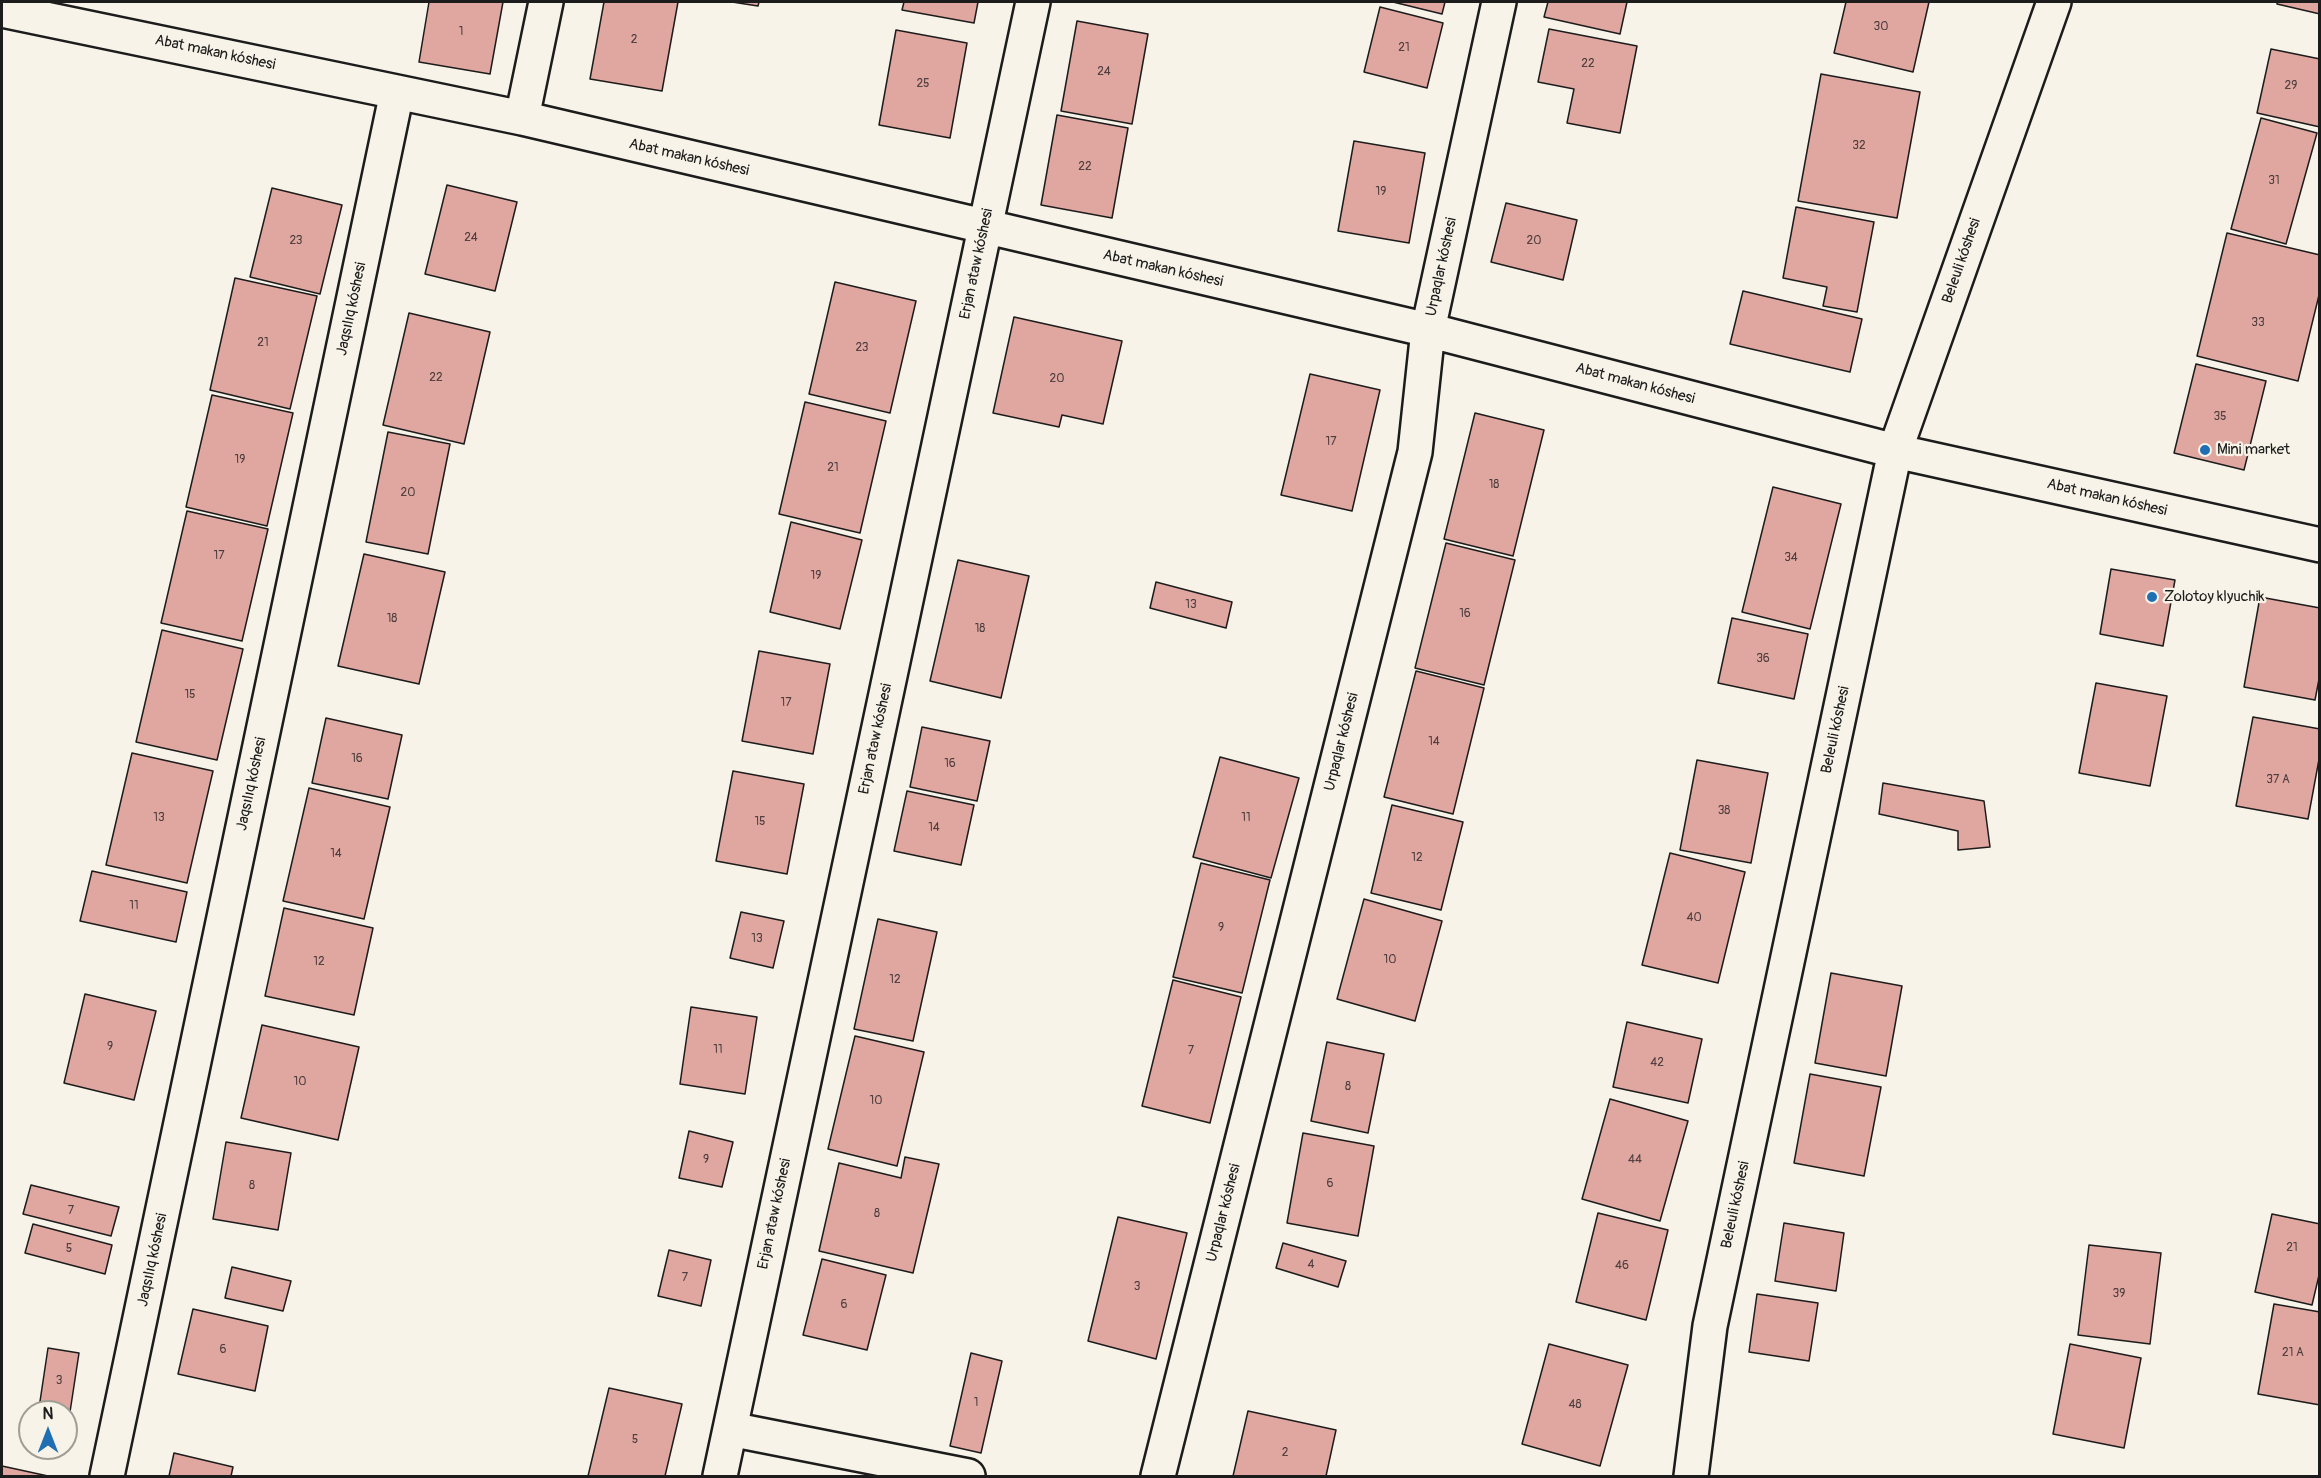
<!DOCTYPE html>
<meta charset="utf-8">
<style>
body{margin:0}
#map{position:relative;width:2321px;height:1478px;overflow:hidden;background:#f7f3e8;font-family:Pangolin,sans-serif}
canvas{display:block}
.frame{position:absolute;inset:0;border:3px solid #1c1c1c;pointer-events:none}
.north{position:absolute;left:18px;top:1400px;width:60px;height:60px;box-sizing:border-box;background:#f7f3e8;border:2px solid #9f9d96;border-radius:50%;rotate:0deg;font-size:16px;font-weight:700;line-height:24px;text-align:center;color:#1c1c1c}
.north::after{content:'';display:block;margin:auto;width:21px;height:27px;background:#1f6fb2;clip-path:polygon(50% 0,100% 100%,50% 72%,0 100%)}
</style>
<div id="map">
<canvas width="2321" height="1478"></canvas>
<div class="frame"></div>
<div class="north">N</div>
</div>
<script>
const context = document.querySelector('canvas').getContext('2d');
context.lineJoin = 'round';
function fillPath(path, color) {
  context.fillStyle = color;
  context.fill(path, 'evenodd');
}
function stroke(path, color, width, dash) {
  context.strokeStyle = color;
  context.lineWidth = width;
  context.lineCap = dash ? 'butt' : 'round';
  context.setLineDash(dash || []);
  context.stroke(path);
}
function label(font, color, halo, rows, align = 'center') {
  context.font = font + ' Pangolin,sans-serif';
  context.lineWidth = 4.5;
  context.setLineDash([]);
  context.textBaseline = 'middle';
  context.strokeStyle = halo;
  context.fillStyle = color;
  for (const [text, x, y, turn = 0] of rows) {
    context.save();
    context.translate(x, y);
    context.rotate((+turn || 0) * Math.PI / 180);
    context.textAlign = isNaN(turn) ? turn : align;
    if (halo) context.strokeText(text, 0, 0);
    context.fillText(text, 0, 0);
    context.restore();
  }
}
const building = new Path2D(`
 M429,2h74l-13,72 -71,-12z
 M604,2h74l-16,89 -72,-12z
 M732,2h27l-1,4z
 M904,2h74l-4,21 -72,-13z
 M1393,2h52l-3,12z
 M1548,2h79l-7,32 -76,-17z
 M1846,2h83l-16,70 -79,-19z
 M2277,2h43v12l-43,-10z
 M1380,7l63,16 -16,65 -63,-16z
 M1077,21l71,13 -16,90 -71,-13z
 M1549,29l88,17 -17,87 -53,-10 7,-34 -36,-7z
 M896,30l71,13 -17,95 -71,-13z
 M2271,49l49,10v68l-63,-14z
 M1821,74l99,18 -23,126 -99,-17z
 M1057,115l71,13 -16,90 -71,-13z
 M2261,118l56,15 -31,111 -55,-15z
 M1354,141l71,12 -16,90 -71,-12z
 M447,185l70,17 -22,89 -70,-17z
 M272,188l70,17 -22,89 -70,-17z
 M1506,203l71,17 -14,60 -72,-18z
 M1796,207l78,15 -17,90 -34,-6 4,-19 -44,-9z
 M2227,233l93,22v36l-22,90 -101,-25z
 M235,278l82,18 -27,113 -80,-19z
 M835,282l81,19 -26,112 -81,-19z
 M1743,291l119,28 -12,53 -120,-28z
 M409,313l81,19 -26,112 -81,-19z
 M1014,317l108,24 -19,83 -41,-9 -3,12 -66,-14z
 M2196,364l70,17 -22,89 -70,-17z
 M1310,374l70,16 -28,121 -71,-16z
 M212,395l81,18 -26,113 -81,-19z
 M805,402l81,19 -26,112 -81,-19z
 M1475,413l69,17 -31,126 -69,-17z
 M388,432l62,12 -22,110 -62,-12z
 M1773,487l68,17 -31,125 -68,-17z
 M187,511l81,18 -26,112 -81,-18z
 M791,522l71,18 -22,89 -70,-17z
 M1446,543l69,17 -31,125 -69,-17z
 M364,554l81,18 -26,112 -81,-18z
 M958,560l71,16 -28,122 -71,-17z
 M2111,569l64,11 -12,66 -63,-12z
 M1156,582l76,20 -6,26 -76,-20z
 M2260,597l60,11v66l-5,26 -71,-13z
 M1732,618l76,16 -14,65 -76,-16z
 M162,630l81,19 -26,111 -81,-18z
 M759,651l71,13 -17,90 -71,-13z
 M1416,671l68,17 -31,126 -69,-17z
 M2096,683l71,13 -17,90 -71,-13z
 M2253,717l67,12v25l-12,65 -72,-13z
 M326,718l76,17 -14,64 -76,-16z
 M922,727l68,14 -13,60 -67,-14z
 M132,753l81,18 -26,112 -81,-18z
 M1220,757l79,21 -28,100 -78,-21z
 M1697,760l71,13 -17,90 -71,-13z
 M733,771l71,13 -17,90 -71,-13z
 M1883,783l101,18 6,46 -32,3v-19l-79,-17z
 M309,788l81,19 -26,112 -81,-18z
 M907,791l67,14 -13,60 -67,-14z
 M1392,805l71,17 -22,88 -70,-17z
 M1670,853l75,19 -27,111 -76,-18z
 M1201,863l69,17 -28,113 -69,-16z
 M92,871l95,21 -11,50 -96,-21z
 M1364,899l78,22 -27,100 -78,-22z
 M284,908l89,20 -19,87 -89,-19z
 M741,912l43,9 -11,47 -43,-10z
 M878,919l59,13 -24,109 -59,-12z
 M1831,973l71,13 -16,90 -71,-13z
 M1173,980l68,17 -31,126 -68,-17z
 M85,994l71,17 -22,89 -70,-17z
 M691,1007l66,10 -12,77 -65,-10z
 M1627,1022l75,17 -14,64 -75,-16z
 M262,1025l97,22 -21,93 -97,-22z
 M855,1036l69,16 -27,114 -69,-17z
 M1327,1042l57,12 -16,79 -57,-12z
 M1810,1074l71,13 -17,89 -70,-13z
 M1610,1099l78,22 -28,100 -78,-22z
 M689,1131l44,11 -11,45 -43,-9z
 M1303,1133l71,13 -16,90 -71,-13z
 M226,1142l65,11 -13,77 -65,-11z
 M905,1157l34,7 -26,109 -94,-22 20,-88 62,15z
 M31,1185l88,22 -8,29 -88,-22z
 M1598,1213l70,17 -22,90 -70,-18z
 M2272,1214l48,10v47l-8,34 -57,-13z
 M1118,1217l69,16 -31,126 -68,-18z
 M1784,1223l60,10 -8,58 -61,-10z
 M33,1224l79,21 -7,29 -80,-21z
 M1283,1243l63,18 -8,26 -62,-19z
 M2089,1245l72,8 -11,91 -72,-9z
 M669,1250l42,10 -10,46 -43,-10z
 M822,1259l64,16 -19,75 -64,-15z
 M232,1267l59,14 -8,30 -58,-13z
 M1757,1294l61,9 -9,58 -60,-9z
 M2274,1304l46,8v93l-62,-11z
 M193,1309l75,17 -13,65 -77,-17z
 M1549,1344l79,21 -28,101 -78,-22z
 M2070,1344l71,14 -17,90 -71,-14z
 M48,1348l31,5 -9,59 -31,-4z
 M971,1353l31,8 -21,92 -31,-7z
 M609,1388l73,16 -17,72h-77z
 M1248,1411l88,19 -10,46h-93z
 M174,1453l59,14 -2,9h-62z
 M2,1466l46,10h-46z`);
const minor = new Path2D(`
 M2,10l520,108 906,212 467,121 425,94
 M522,118l24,-116
 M730,1429l238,47
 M107,1476l290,-1384
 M720,1476l313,-1474
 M1158,1476l257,-1024 13,-122 71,-328
 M1691,1476l19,-150 185,-875 159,-449`);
const markers = [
 [2205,450,6,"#1f6fb2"],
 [2152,597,6,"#1f6fb2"]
];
const numberNames = [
 ["30",1881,27],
 ["1",461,32],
 ["2",634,40],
 ["21",1404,48],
 ["22",1588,64],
 ["24",1104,72],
 ["25",923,84],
 ["29",2291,86],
 ["32",1859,146],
 ["22",1085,167],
 ["31",2274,181],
 ["19",1381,192],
 ["24",471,238],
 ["23",296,241],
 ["20",1534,241],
 ["33",2258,323],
 ["21",263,343],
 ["23",862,348],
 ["22",436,378],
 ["20",1057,379],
 ["35",2220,417],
 ["17",1331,442],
 ["19",240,460],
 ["21",833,468],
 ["18",1494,485],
 ["20",408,493],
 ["17",219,556],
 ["34",1791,558],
 ["19",816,576],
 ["13",1191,605],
 ["16",1465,614],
 ["18",392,619],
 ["18",980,629],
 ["36",1763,659],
 ["15",190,695],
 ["17",786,703],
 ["14",1434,742],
 ["16",357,759],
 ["16",950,764],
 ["37 А",2278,780],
 ["38",1724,811],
 ["13",159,818],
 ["11",1246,818],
 ["15",760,822],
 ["14",934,828],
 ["14",336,854],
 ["12",1417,858],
 ["11",134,906],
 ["40",1694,918],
 ["9",1221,928],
 ["13",757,939],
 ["10",1390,960],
 ["12",319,962],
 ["12",895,980],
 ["9",110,1047],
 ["11",718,1050],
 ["7",1191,1051],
 ["42",1657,1063],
 ["10",300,1082],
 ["8",1348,1087],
 ["10",876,1101],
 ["9",706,1160],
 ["44",1635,1160],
 ["6",1330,1184],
 ["8",252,1186],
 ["7",71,1211],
 ["8",877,1214],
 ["21",2292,1248],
 ["5",69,1249],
 ["4",1311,1265],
 ["46",1622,1266],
 ["7",685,1278],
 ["3",1137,1287],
 ["39",2119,1294],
 ["6",844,1305],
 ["6",223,1350],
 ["21 А",2293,1353],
 ["3",59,1381],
 ["1",976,1403],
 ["48",1575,1405],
 ["5",635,1440],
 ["2",1285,1453]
];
const streetNames = [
 ["Abat makan kóshesi",215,53,12],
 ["Abat makan kóshesi",689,158,13],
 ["Beleuli kóshesi",1962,261,-71],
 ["Erjan ataw kóshesi",977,264,-78],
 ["Urpaqlar kóshesi",1442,267,-78],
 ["Abat makan kóshesi",1163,269,13],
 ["Jaqsılıq kóshesi",352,309,-78],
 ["Abat makan kóshesi",1635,384,15],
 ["Abat makan kóshesi",2107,498,13],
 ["Beleuli kóshesi",1836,730,-78],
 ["Erjan ataw kóshesi",876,739,-78],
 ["Urpaqlar kóshesi",1342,742,-76],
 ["Jaqsılıq kóshesi",252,784,-78],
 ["Beleuli kóshesi",1736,1205,-78],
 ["Urpaqlar kóshesi",1224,1213,-76],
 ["Erjan ataw kóshesi",775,1214,-78],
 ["Jaqsılıq kóshesi",153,1260,-78]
];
const poiNames = [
 ["Mini market",2217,450],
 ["Zolotoy klyuchik",2164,597]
];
fillPath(building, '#e0a6a0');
stroke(building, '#1c1c1c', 1.5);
stroke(minor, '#1c1c1c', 38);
stroke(minor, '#f7f3e8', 33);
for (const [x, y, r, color] of markers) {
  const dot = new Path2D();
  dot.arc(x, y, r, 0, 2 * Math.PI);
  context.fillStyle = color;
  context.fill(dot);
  stroke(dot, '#f7f3e8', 2);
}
label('12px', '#4d3e3d', null, numberNames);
label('15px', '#1c1c1c', '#f7f3e8', streetNames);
label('15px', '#1c1c1c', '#f7f3e8', poiNames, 'left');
</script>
